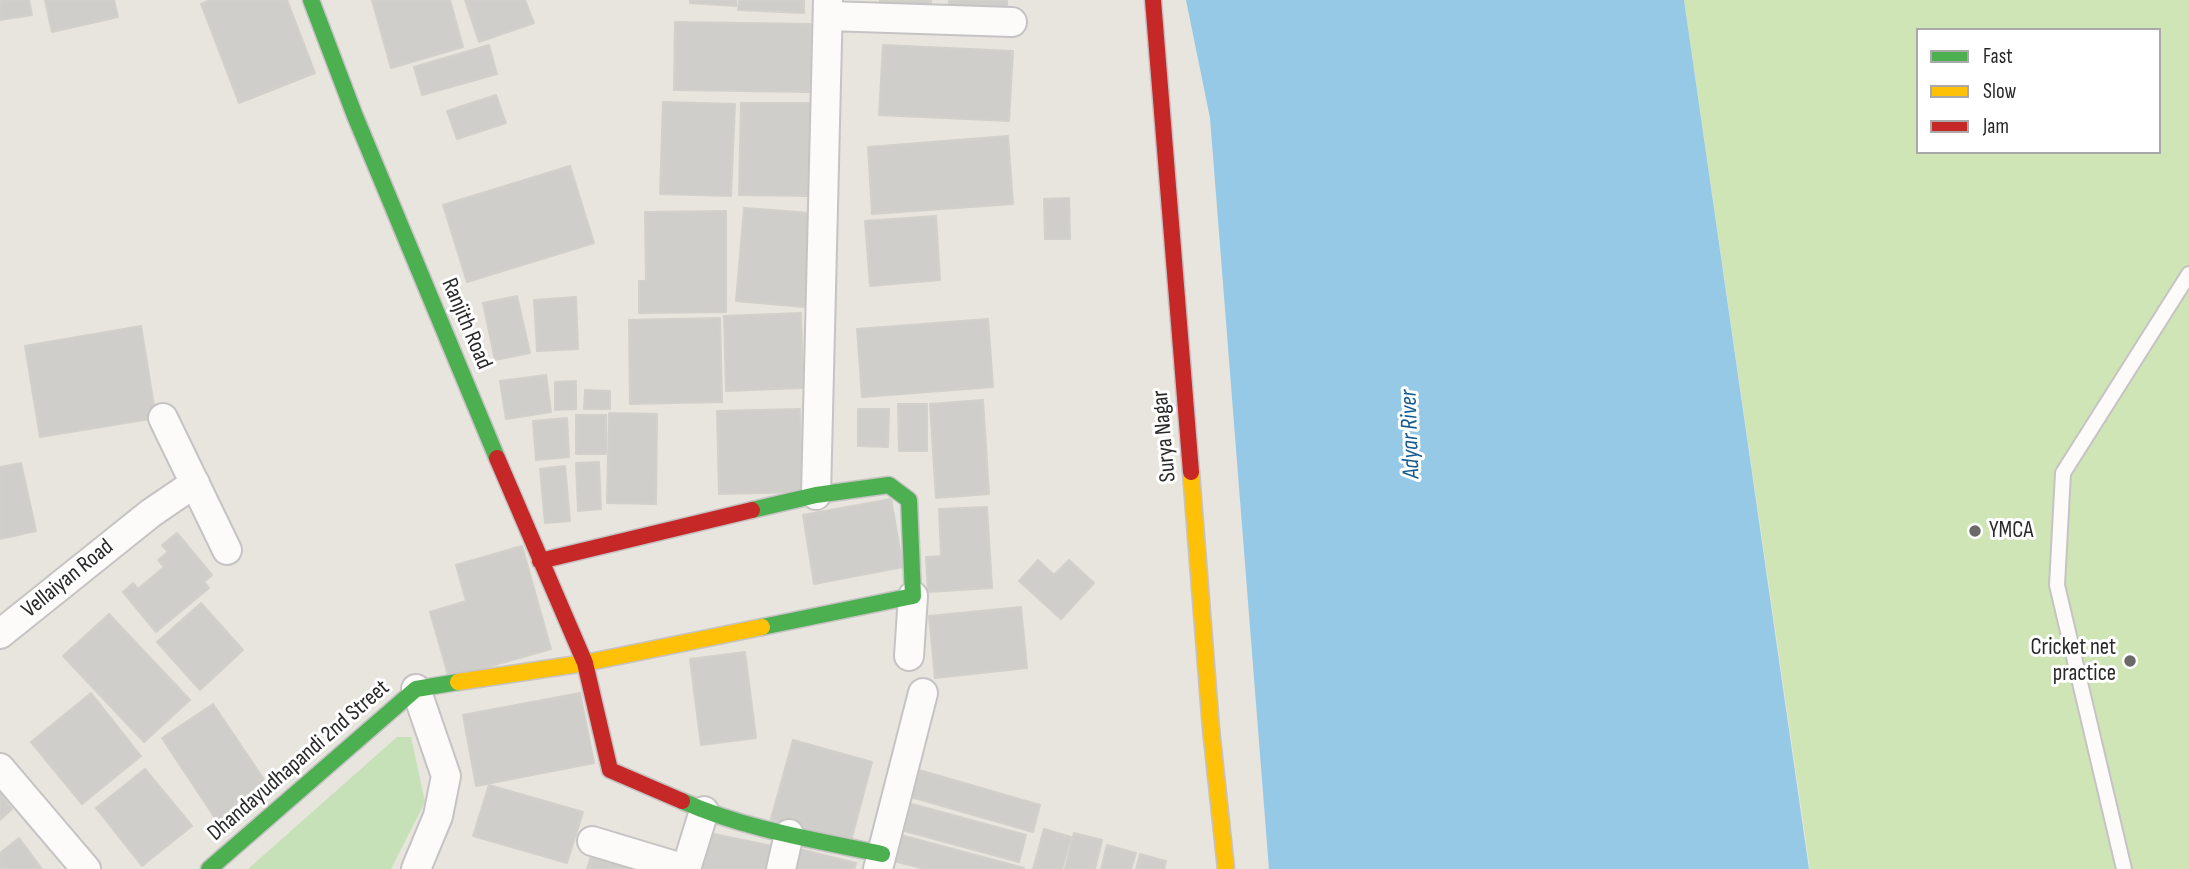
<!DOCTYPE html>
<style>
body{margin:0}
#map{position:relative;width:2189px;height:869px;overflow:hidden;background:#e8e4de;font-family:"Sofia Sans Condensed",sans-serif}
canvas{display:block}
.legend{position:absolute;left:1916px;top:28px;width:245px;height:126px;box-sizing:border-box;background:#fff;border:2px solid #a9a9a9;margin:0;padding:9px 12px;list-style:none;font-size:21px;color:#292929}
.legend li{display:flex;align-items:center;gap:14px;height:35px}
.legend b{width:35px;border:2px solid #a9a9a9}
</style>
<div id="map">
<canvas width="2189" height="869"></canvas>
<ul class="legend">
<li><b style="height:9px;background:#4caf50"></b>Fast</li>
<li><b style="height:9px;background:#ffc107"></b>Slow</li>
<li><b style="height:9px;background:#c62828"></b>Jam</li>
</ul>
</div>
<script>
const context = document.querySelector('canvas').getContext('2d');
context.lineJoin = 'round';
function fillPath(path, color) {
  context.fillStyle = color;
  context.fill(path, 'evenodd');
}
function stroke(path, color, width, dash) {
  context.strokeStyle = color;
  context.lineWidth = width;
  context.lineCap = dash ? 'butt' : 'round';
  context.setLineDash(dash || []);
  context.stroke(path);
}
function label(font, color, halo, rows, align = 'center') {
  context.font = font + ' "Sofia Sans Condensed",sans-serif';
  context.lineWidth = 6;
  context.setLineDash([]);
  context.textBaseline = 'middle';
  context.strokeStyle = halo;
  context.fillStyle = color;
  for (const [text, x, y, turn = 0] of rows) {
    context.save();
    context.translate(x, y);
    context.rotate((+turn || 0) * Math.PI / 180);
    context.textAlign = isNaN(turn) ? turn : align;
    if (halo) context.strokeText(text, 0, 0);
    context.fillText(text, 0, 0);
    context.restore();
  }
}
const green = new Path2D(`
 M397,737h14l14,65 -34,67h-143z`);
const pitch = new Path2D(`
 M1684,0h505v869h-379zM1918,30h241v122h-241z`);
const water = new Path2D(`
 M1186,0h498l125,869h-540l-59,-751z`);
const building = new Path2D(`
 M0,0h29l3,15 -32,5z
 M45,0h69l4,17 -66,15z
 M210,0h77l28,73 -76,30 -38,-99z
 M372,0h78l13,47 -72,21z
 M465,0h60l9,23 -55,19z
 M690,0h46v6l-46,-3z
 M739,0h65v13l-66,-3z
 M880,0h51v6l-51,-1z
 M949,0h58v7l-58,-1z
 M675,22l136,2 -1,68 -136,-2z
 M489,45l8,29 -75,21 -8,-28z
 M883,45l130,6 -4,70 -130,-6z
 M496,95l10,28 -49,16 -10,-28z
 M663,102l72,2 -4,92 -71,-2z
 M741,103h69l-2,93 -69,-1z
 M1008,136l5,68 -141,10 -4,-67z
 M570,166l24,77 -127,39 -24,-77z
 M1069,198l1,41h-25l-1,-40z
 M744,208l67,5 -7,94 -68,-6z
 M726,211v101l-87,1v-32h7l-1,-69z
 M936,216l4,64 -70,6 -5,-65z
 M517,296l13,57 -35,7 -12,-57z
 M576,297l2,52 -41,2 -3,-51z
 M801,313l2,75 -77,3 -2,-75z
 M720,318l2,84 -92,2 -1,-84z
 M988,319l5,68 -131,10 -5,-68z
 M141,326l15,92 -116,19 -15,-91z
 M546,375l5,37 -45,7 -6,-38z
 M576,381v28l-21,1v-28z
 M585,390l25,1v18h-26z
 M983,400l6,94 -53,4 -6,-94z
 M898,404h29v47h-28z
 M800,409l2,83 -83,2 -2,-83z
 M858,409h31l-1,38 -30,-1z
 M609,413l48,1 -1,90 -49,-1z
 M576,415h30v39h-30z
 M567,418l2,39 -33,3 -3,-39z
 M599,462l2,47 -23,2 -2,-48z
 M21,463l15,68 -36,8v-72z
 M565,466l5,55 -25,2 -5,-54z
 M891,499l12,68 -89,17 -11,-69z
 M987,507l5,81 -64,4 -2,-35 15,-1 -2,-47z
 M177,533l35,42 -8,7 5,6 -53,44 -33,-40 10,-9 5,6 26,-22 -6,-7 10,-8 -6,-7z
 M522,546l29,103 -102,29 -19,-66 36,-11 -10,-36z
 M1038,560l16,15 15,-15 25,23 -33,36 -42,-38z
 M201,603l42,47 -43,40 -43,-48z
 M1021,607l6,61 -92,10 -6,-62z
 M109,614l81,86 -46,42 -81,-86z
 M745,652l11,86 -55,7 -11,-86z
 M91,693l50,63 -59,48 -51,-62z
 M580,693l14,70 -118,23 -13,-71z
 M213,704l56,83 -52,34 -55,-83z
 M793,740l79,22 -21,79 -80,-22z
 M145,769l47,57 -50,40 -46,-58z
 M919,770l121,35 -7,27 -122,-35z
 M489,785l94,27 -16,51 -94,-27z
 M0,794l12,15 -12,11z
 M908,803l118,32 -7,27 -118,-32z
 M1044,829l27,8 -9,32h-29z
 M709,833l68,14 -5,22h-71z
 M893,833l131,35v1h-99l-39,-10z
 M1074,833l28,7 -7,29h-30z
 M19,838l23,31h-42v-16z
 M1107,845l29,8 -5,16h-30z
 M594,846l73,23h-80z
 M791,847l65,16 -2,6h-69z
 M1140,854l26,7 -2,8h-28z`);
const lane = new Path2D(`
 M2124,869l-67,-284 6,-112 126,-199`);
const street = new Path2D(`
 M828,16l184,6
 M163,418l64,132
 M816,495l12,-495
 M0,634l151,-121 44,-30
 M909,656l4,-60
 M0,768l86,101
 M592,841l93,28
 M416,869l22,-53 8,-40 -30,-87
 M686,869l18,-58
 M781,869l8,-35
 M878,869l45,-176`);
const fast = new Path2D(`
 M311,0l44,116 142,342
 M752,510l64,-15 73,-10 20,15 4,96 -151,31
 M682,801c62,28 133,39 200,53
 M209,869l207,-180 42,-7`);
const slow = new Path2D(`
 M1191,472l20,257 15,140
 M458,682l127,-19 177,-36`);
const jam = new Path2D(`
 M1153,0l38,472
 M497,458l88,205 25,107 72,31
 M540,561l212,-51`);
const markers = [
 [1975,531,7,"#6c6a68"],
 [2130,661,7,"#6c6a68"]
];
const streetNames = [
 ["Ranjith Road",466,324,67],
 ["Surya Nagar",1165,436,-95],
 ["Vellaiyan Road",68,579,-39],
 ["Dhandayudhapandi 2nd Street",299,761,-41]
];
const poiNames = [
 ["YMCA",1989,531],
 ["Cricket net",2116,648,"right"],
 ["practice",2116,674,"right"]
];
const waterNames = [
 ["Adyar River",1411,434,-92]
];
fillPath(green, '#c6e1b8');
fillPath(pitch, '#d0e5b6');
fillPath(water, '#95c9e6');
fillPath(building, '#d0ceca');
stroke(building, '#d2d0cb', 2);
stroke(lane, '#c5c3c3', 18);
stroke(street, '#c5c3c3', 32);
stroke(fast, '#c5c3c3', 19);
stroke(slow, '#c5c3c3', 19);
stroke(jam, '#c5c3c3', 19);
stroke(lane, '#fcfbfa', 14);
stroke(street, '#fcfbfa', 28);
stroke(fast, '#4caf50', 16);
stroke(slow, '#ffc107', 16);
stroke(jam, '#c62828', 16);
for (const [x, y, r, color] of markers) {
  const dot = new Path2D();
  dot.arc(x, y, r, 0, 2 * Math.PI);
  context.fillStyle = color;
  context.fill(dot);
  stroke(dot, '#fff', 2.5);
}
label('23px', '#292929', '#fff', streetNames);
label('23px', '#292929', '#fff', poiNames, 'left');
label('italic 24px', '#135b92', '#fff', waterNames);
</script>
